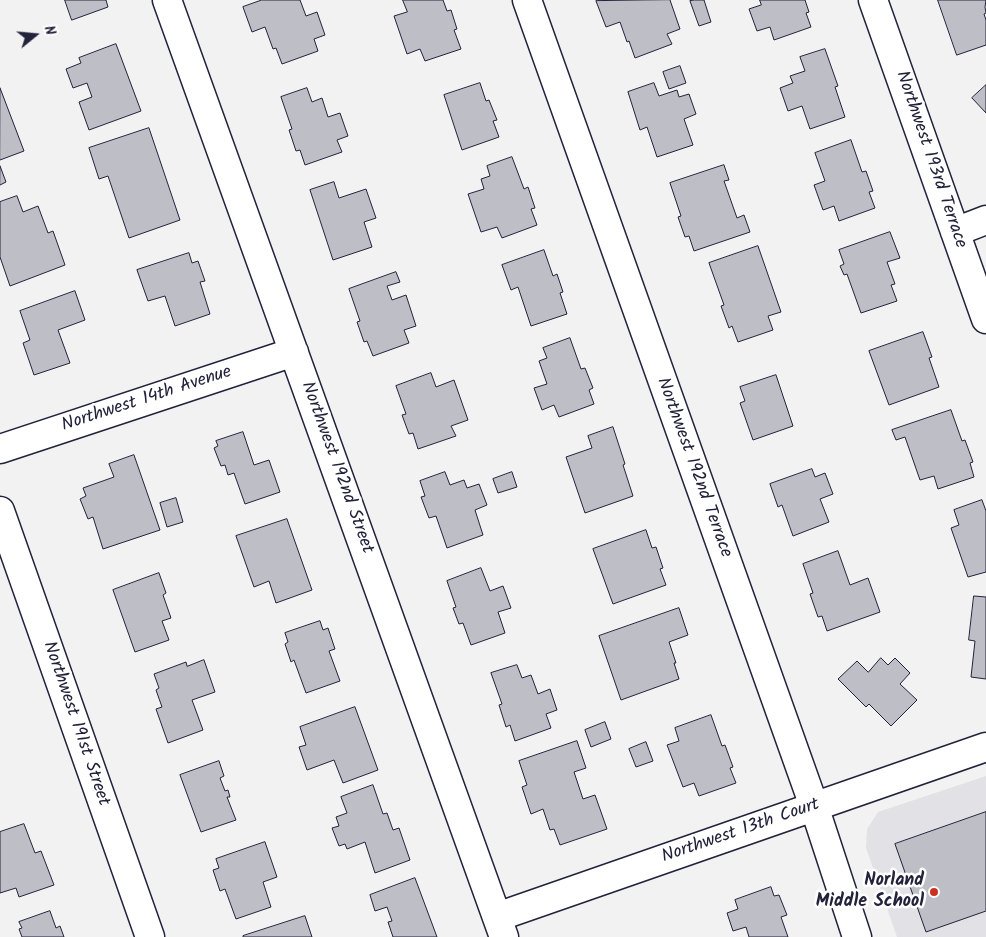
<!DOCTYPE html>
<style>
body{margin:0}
#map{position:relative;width:986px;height:937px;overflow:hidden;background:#f2f2f3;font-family:Kalam,sans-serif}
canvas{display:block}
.north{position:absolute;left:10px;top:10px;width:50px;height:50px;-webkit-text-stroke:4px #fff;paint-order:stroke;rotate:73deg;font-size:14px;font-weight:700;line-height:20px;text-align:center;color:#22223b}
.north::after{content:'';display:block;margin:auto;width:18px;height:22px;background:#22223b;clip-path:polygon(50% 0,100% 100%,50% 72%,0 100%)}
</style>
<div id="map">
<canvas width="986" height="937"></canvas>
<div class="north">N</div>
</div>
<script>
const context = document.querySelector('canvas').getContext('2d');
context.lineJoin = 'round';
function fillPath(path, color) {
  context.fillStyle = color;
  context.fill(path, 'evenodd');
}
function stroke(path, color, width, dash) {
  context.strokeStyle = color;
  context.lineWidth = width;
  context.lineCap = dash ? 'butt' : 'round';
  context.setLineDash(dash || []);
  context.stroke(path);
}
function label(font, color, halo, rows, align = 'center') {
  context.font = font + ' Kalam,sans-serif';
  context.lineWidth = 5;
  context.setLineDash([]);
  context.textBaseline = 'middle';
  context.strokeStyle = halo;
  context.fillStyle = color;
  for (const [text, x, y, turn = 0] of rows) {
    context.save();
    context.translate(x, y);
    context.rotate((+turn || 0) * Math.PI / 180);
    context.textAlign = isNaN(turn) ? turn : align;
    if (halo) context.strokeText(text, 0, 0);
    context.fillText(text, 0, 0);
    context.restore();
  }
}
const built = new Path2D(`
 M986,776v161h-89l-31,-89 1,-19 11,-17z`);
const building = new Path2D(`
 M65,0h41l2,7 -36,13z
 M262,0h38l6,16 11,-4 8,23 -11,4 4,12 -36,13 -6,-16 -3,1 -8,-22 -13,5 -9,-25z
 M403,0h40l4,11 4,-1 6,19 -3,1 7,19 -36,12 -5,-12 -13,5 -13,-38 13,-4z
 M670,0l10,29 -13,5 5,10 -37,14 -6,-17 -2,1 -7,-20 -14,5 -10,-26z
 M695,0h9l7,22 -12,4 -9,-25z
 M760,0h45l4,12 -3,1 5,14 -37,13 -4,-13 -13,4 -8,-22 12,-4z
 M938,0h48l-1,7 1,6 -2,1 2,6v25l-29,10z
 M116,44l25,67 -52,19 -10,-28 13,-5 -5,-14 -14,5 -7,-19 15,-6 -2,-5z
 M825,49l13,37 -3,1 10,30 -35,12 -8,-23 -14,5 -8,-23 13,-5 -3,-7 15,-5 -5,-14z
 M680,66l6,17 -17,6 -6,-17z
 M480,83l6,18 3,-1 8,20 -4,1 6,16 -37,13 -18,-55z
 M654,83l5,13 18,-6 2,7 10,-3 7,20 -12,5 9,26 -36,12 -10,-30 -7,3 -12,-38z
 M986,85v28l-14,-15z
 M0,88l24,63 -24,9z
 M307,88l5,14 10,-4 6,19 12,-4 8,23 -11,4 5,12 -37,13 -5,-15 -4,1 -7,-21 3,-1 -11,-32z
 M149,128l31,92 -51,18 -21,-62 -9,3 -10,-31z
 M851,140l11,32 4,-1 7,20 -4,1 6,16 -36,13 -5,-15 -11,4 -9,-25 11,-4 -10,-28z
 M512,157l12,32 4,-2 7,21 -4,1 6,16 -35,13 -5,-11 -16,5 -13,-38 16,-5 -3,-10 9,-3 -3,-10z
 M724,165l5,15 -5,1 13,37 7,-3 6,17 -56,19 -5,-15 -4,1 -7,-20 3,-1 -11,-33z
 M0,166l6,16 -6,3z
 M334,182l5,16 27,-9 10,29 -12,4 8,25 -39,13 -23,-70z
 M17,196l6,16 15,-6 10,27 5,-2 12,34 -55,21 -10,-29v-55z
 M890,232l10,26 -13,4 8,22 -4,1 6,16 -36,12 -14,-39 -3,1 -4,-9 4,-2 -5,-14z
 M758,246l23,66 -13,4 5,14 -35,12 -6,-16 -3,2 -8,-22 3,-1 -15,-42z
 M544,250l9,26 4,-2 6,18 -3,1 7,21 -36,12 -13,-39 -7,3 -9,-25z
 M189,253l3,10 6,-2 7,20 -5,1 10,32 -35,12 -10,-30 -17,5 -11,-31z
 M396,272l4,10 -13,4 5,14 14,-5 10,31 -12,4 5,13 -36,13 -6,-15 -3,1 -7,-20 3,-1 -11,-32z
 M75,291l10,29 -27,10 12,33 -36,12 -11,-32 7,-3 -10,-29z
 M923,332l9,25 -3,1 10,29 -50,18 -20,-54z
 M570,338l11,31 4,-1 8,20 -4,2 5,14 -35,13 -5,-12 -12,5 -8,-22 13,-4 -8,-23 8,-3 -4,-10z
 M431,373l5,14 18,-7 14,40 -17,6 5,10 -38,13 -5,-16 -4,1 -7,-19 4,-1 -10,-28z
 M776,375l17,51 -40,14 -13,-37 5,-2 -5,-14z
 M951,410l11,31 3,-1 8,22 -3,1 4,14 -36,12 -4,-13 -14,4 -15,-43 -9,3 -4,-10z
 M613,427l12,37 -2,1 10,31 -48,17 -19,-56 26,-9 -4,-12z
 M243,432l11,33 15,-5 11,32 -35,12 -11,-31 -6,2 -3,-10 -4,1 -7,-18 4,-2 -2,-5z
 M134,455l26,75 -57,19 -10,-32 -5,2 -8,-20 6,-3 -3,-8 31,-11 -5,-13z
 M812,469l3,8 10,-4 8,21 -13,5 9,23 -36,14 -11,-31 -4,2 -8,-23z
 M445,472l5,13 14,-5 3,8 12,-4 8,21 -12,5 8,25 -36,13 -11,-32 -7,2 -8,-21 4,-1 -5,-15z
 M512,472l5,15 -19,6 -5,-14z
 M176,498l7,24 -16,5 -7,-24z
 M982,500l4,11v61l-18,5 -17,-49 8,-3 -5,-15z
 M287,519l25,71 -36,13 -7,-22 -15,6 -18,-51z
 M646,530l6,18 4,-1 7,21 -3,1 6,16 -53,19 -20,-55z
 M838,551l12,34 18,-7 12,34 -53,19 -5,-15 -4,1 -8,-23 3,-1 -10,-29z
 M481,568l9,23 13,-5 8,22 -13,4 7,21 -34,12 -8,-22 -4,1 -6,-16 3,-1 -9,-26z
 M159,573l7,20 -3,2 8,23 -9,3 7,19 -34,12 -22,-62z
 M974,596l12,1v82l-15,-2 4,-36 -6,-1z
 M679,608l9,27 -19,7 7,21h-2l5,16 -58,21 -22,-64z
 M320,621l3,9 5,-2 7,21 -6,2 11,30 -34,12 -12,-33 -3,2 -6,-18 3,-2 -3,-9z
 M881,658l7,7 7,-7 15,15 -10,11 17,16 -26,26 -22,-22 -3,3 -28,-28 19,-18 11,11z
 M204,660l11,32 -23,8 11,30 -35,13 -12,-34 6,-2 -6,-17 3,-2 -5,-14 32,-12 1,4z
 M517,665l5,13 9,-3 7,19 12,-5 7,21 -11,4 5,14 -36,13 -5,-16 -4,2 -7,-22 3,-1 -11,-31z
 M355,707l23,63 -35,13 -9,-23 -27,10 -8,-23 7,-2 -6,-18z
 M711,715l11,31 3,-1 8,22 -3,1 6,15 -37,13 -5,-13 -11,4 -16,-42 12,-4 -4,-13z
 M605,722l6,17 -20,8 -6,-17z
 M577,741l9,27 -12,4 9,27 12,-4 12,34 -47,16 -6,-16 -4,1 -7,-21 -12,5 -9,-27 5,-2 -8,-24z
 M646,742l7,19 -17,6 -7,-18z
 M219,761l5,15 -4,2 5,13 3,-1 2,7h-3l9,23 -35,12 -21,-57z
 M373,785l10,29 4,-1 6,17 6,-2 11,32 -35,13 -10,-31 -18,7 -2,-5 -6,2 -7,-18 7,-2 -3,-9 11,-4 -6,-16z
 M986,812v99l-60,21 -31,-88z
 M24,824l11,29 6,-2 13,34 -35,12 -3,-9 -16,5v-61z
 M265,842l12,35 -14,5 8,25 -35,12 -11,-30 -5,2 -7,-21 6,-2 -3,-9z
 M415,878l22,59h-44l-5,-15 4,-1 -5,-14 -12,4 -5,-16z
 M771,887l3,9 5,-1 8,20 -6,2 7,20h-39l-3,-10 -13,4 -6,-18 11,-4 -3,-9z
 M50,911l6,17 4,-2 4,11h-42l-3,-8 3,-1 -3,-6z
 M305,916l7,21h-69v-1z`);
const street = new Path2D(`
 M167,0l337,937
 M527,0l287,806 43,131
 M873,0l113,319
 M955,232l31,-12
 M0,449l294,-97
 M0,511l150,426
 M497,917l489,-170`);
const markers = [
 [934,892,5,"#c8321e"]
];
const streetNames = [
 ["Northwest 193rd Terrace",930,160,71],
 ["Northwest 14th Avenue",147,400,-18],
 ["Northwest 192nd Street",336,468,70],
 ["Northwest 192nd Terrace",693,468,70],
 ["Northwest 191st Street",75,724,71],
 ["Northwest 13th Court",741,832,-19]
];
const poiNames = [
 ["Norland",924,882],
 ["Middle School",924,903]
];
fillPath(built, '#e2e2e6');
fillPath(building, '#bebec6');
stroke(building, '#22223b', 1);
stroke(street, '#22223b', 31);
stroke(street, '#fff', 28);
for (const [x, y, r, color] of markers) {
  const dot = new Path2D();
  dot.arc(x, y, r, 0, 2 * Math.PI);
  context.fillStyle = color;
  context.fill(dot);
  stroke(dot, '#fff', 2);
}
label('18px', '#22223b', '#fff', streetNames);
label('bold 18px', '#22223b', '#fff', poiNames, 'right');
</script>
